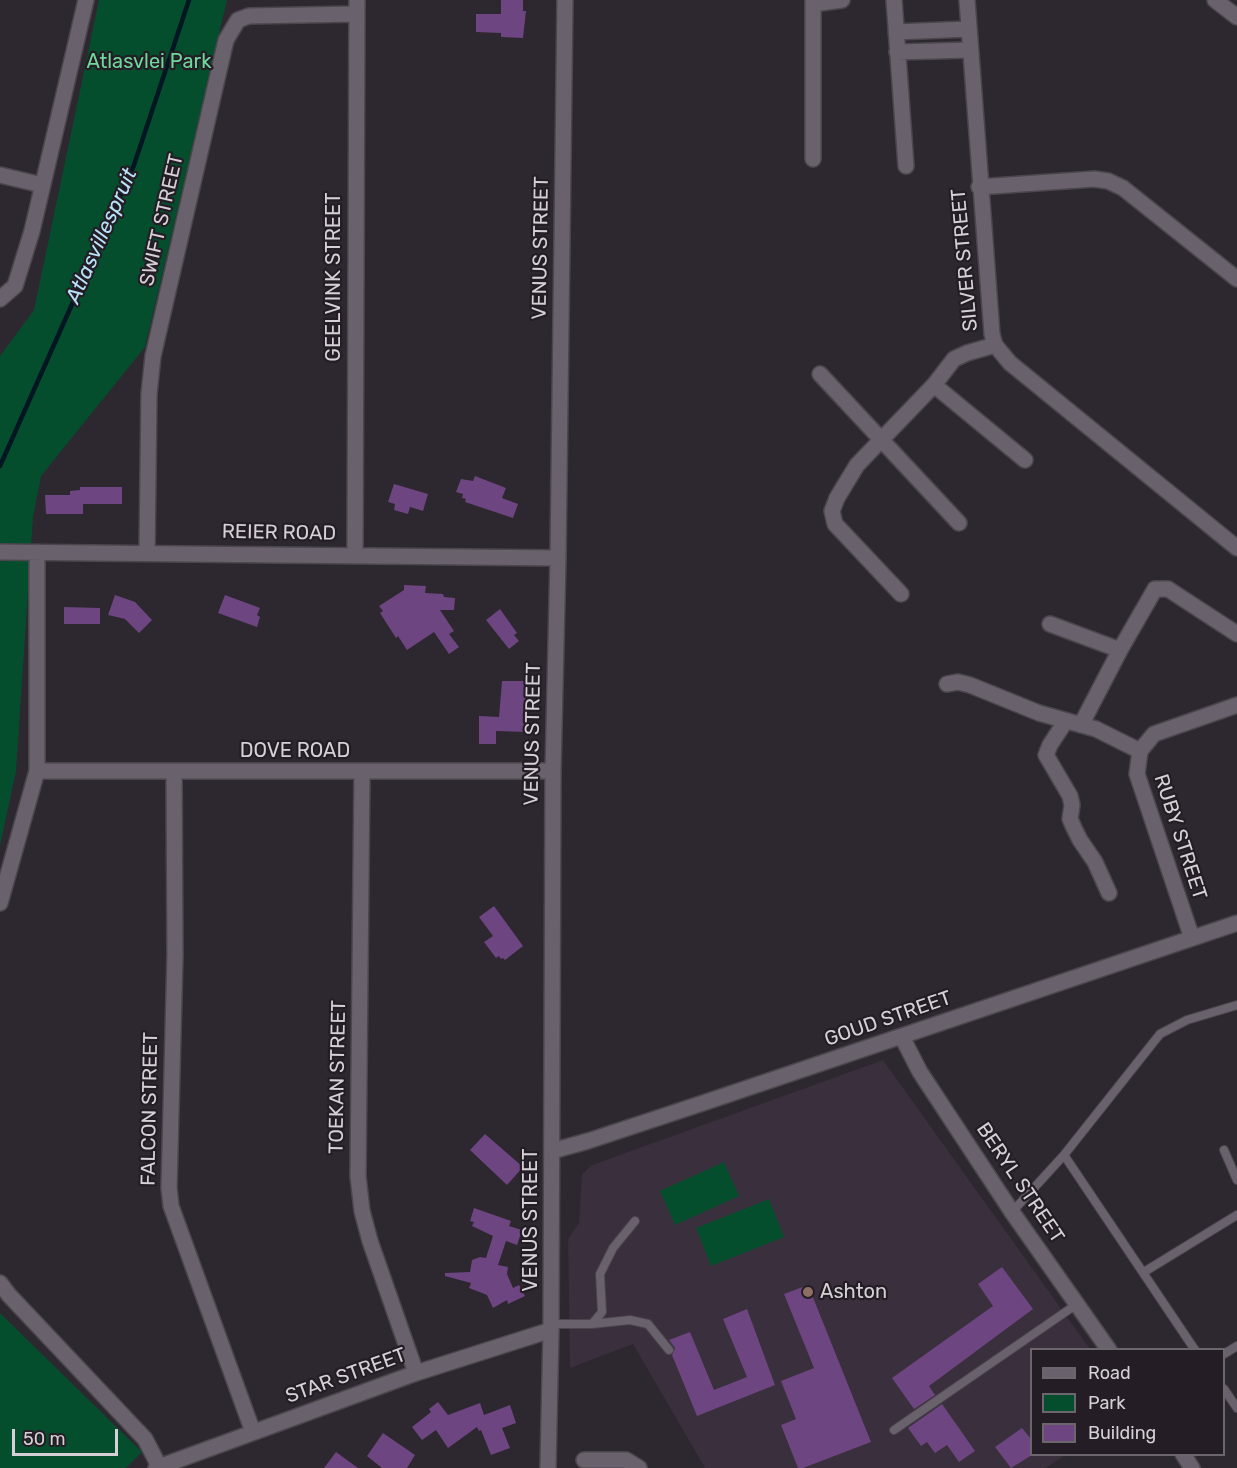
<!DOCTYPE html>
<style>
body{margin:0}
#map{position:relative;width:1237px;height:1468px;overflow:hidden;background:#2d272f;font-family:Rubik,sans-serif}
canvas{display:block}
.legend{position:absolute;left:1030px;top:1348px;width:195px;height:108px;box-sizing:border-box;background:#241d25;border:2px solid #6b656c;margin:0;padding:8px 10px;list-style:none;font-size:18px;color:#d5d0d6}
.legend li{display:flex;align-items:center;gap:12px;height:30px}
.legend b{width:30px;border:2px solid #6b656c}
.scale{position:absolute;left:12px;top:1429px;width:106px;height:27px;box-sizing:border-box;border:3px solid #d5d0d6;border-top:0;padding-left:8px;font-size:18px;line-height:21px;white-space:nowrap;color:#d5d0d6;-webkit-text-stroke:4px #241d25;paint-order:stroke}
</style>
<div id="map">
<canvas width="1237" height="1468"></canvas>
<ul class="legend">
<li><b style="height:8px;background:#69616b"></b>Road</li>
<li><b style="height:16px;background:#054e2d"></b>Park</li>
<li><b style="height:16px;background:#6d4580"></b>Building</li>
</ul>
<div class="scale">50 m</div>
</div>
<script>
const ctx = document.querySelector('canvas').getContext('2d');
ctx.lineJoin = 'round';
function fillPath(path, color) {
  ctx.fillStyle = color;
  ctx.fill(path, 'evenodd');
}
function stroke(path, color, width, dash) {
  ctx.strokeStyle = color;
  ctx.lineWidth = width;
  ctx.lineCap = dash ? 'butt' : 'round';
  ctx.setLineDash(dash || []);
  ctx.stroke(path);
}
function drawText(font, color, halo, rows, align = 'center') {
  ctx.font = font + ' Rubik,sans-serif';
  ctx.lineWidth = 4.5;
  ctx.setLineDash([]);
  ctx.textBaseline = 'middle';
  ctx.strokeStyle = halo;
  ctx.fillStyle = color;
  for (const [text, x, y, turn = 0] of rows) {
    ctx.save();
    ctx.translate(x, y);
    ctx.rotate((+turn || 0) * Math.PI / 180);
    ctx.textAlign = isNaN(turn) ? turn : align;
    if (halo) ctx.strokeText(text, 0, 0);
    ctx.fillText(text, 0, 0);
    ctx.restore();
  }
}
fillPath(new Path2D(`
 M883,1060L1090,1349L1032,1350V1454L1065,1455L1046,1468H705L633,1344L570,1368L568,1239L579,1223L582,1174L592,1165Z`), '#3a2f3c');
fillPath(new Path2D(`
 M99,0H227L145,347L41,476L33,517L16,771L0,846V356L34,310Z
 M724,1162L739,1196L675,1225L660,1191Z
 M769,1199L784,1237L711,1266L696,1228Z
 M0,1313L142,1452L126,1468H0Z`), '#054e2d');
stroke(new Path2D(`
 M0,466L134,165L189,0`), '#001622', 4.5);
fillPath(new Path2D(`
 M501,0H523V11H526L523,38L501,37V33L476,32V14H501Z
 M475,476L506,488L502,498L518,504L513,518L465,502L466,499L462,498L463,494L456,492L461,479L473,481Z
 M394,484L428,494L423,511L410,507L408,514L394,510L395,504L388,502Z
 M80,487H122V504H83V514H46L45,495H70V491L80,490Z
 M404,585L426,586L425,593L443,594L444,597L455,598L454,610H440L454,631L449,634L459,647L449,654L434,632L407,650L398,636L396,638L380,613L383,611L379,606L404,590Z
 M115,595L135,602L152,620L139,633L125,619L108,615Z
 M225,595L260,608L257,615L260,617L257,627L218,613Z
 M64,607L100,608V624H64Z
 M500,609L517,633L514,635L519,641L509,649L486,620Z
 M502,681H527L526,732L496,731V744H479V716L499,717Z
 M494,906L523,946L505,960L503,958L501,959L499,956L496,958L484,942L493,936L479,917Z
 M485,1134L523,1167L507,1185L470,1150Z
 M474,1208L511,1221L509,1226L522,1230L517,1245L506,1241L498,1265L508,1267L507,1274L513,1288L519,1285L525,1296L508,1304L507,1300L493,1308L487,1295L469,1288L471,1283L445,1276V1273L470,1272L472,1260L480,1257L486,1258L493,1236L472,1226L474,1222L470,1221Z
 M1002,1267L1033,1309L929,1386L935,1395L914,1409L892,1378L993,1306L978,1284Z
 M808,1285L871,1442L803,1468H798L781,1425L796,1419L781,1381L814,1368L784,1294Z
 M747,1309L775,1385L697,1416L672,1355L675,1348L669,1340L690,1332L714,1390L747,1377L723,1319Z
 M438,1402L448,1415L480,1403L484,1415L510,1405L516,1423L502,1428L510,1448L491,1455L481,1430L479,1431L477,1427L448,1448L436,1430L422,1440L412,1427L431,1412L429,1409Z
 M942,1404L975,1451L959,1462L947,1445L935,1453L927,1442L921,1446L908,1428Z
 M1022,1428L1032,1440V1455L1011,1468L995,1447Z
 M383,1433L415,1455L407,1468H382L367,1456Z
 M336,1452L358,1468H324Z`), '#6d4580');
const service = new Path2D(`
 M1224,1150L1237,1180
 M1064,1155L1195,1350
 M1012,1212L1064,1155L1160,1034L1187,1020L1237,1005
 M1144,1272L1237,1215
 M551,1324H592L602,1312L600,1274L613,1248L635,1221
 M592,1324L630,1320L648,1324L669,1350
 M1224,1354L1237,1346
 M1224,1389L1237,1408
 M894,1430L1077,1304`);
const minor = new Path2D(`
 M894,0L906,166
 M967,0L992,334L995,345L1010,363L1237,548
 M1215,0L1237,17
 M813,4L842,0
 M896,32L969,29
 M897,52L970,50
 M813,159V0
 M0,175L42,185
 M979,187L1094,179L1108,181L1123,188L1237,279
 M0,299L15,286L32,231L86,0
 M820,374L959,523
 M934,385L1025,460
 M0,552L558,558
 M147,553L149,394L153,356L226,40L238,20L249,16L356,14
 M355,555L357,0
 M901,594L835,524L832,511L837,498L857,465L934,385L954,359L967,353L995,345
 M1050,624L1120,650
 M947,684L958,682L970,685L1039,713L1096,729L1140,751
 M1065,722L1050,745L1046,755L1070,796L1072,805L1070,819L1074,828L1080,840L1095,862L1109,893
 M1081,725L1120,650L1155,589H1168L1237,634
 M37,771H553
 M362,771L358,1176L362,1211L370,1241L416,1373
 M174,772L175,955L169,1188L171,1206L253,1432
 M0,903L37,771V554
 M1192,938L1137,774L1140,751L1154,734L1237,705
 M902,1037L920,1072L1012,1212L1109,1350
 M552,1151L588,1141L703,1103L1237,923
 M0,1283L9,1295L145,1439L159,1466
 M1183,1454L1192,1468
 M584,1460H626L639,1468
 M156,1468L416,1373L551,1330
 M548,1468L551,1330L553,771L558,558L565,0`);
stroke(service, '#4b454c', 10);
stroke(minor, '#4b454c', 18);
stroke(service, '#69616b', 8);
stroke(minor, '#69616b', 15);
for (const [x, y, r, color] of [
 [808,1292,6,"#8d6e63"]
]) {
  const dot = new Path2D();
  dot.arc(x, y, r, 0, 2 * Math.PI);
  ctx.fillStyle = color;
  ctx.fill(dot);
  stroke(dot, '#241d25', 2);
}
drawText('20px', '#6fd99c', '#241d25', [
 ["Atlasvlei Park",149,62]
]);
drawText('20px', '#d5d0d6', '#241d25', [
 ["SWIFT STREET",162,220,-77],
 ["VENUS STREET",541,248,-89],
 ["SILVER STREET",965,260,-95],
 ["GEELVINK STREET",334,277,-90],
 ["REIER ROAD",279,533,1],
 ["VENUS STREET",533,734,-89],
 ["DOVE ROAD",295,751],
 ["RUBY STREET",1180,837,72],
 ["GOUD STREET",888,1019,-19],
 ["TOEKAN STREET",338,1077,-89],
 ["FALCON STREET",150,1109,-89],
 ["BERYL STREET",1020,1183,56],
 ["VENUS STREET",531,1220,-90],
 ["STAR STREET",346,1376,-20]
]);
drawText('20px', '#d5d0d6', '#241d25', [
 ["Ashton",820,1292]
], 'left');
drawText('italic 21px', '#b8e2f8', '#241d25', [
 ["Atlasvillespruit",102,236,-66]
]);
</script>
